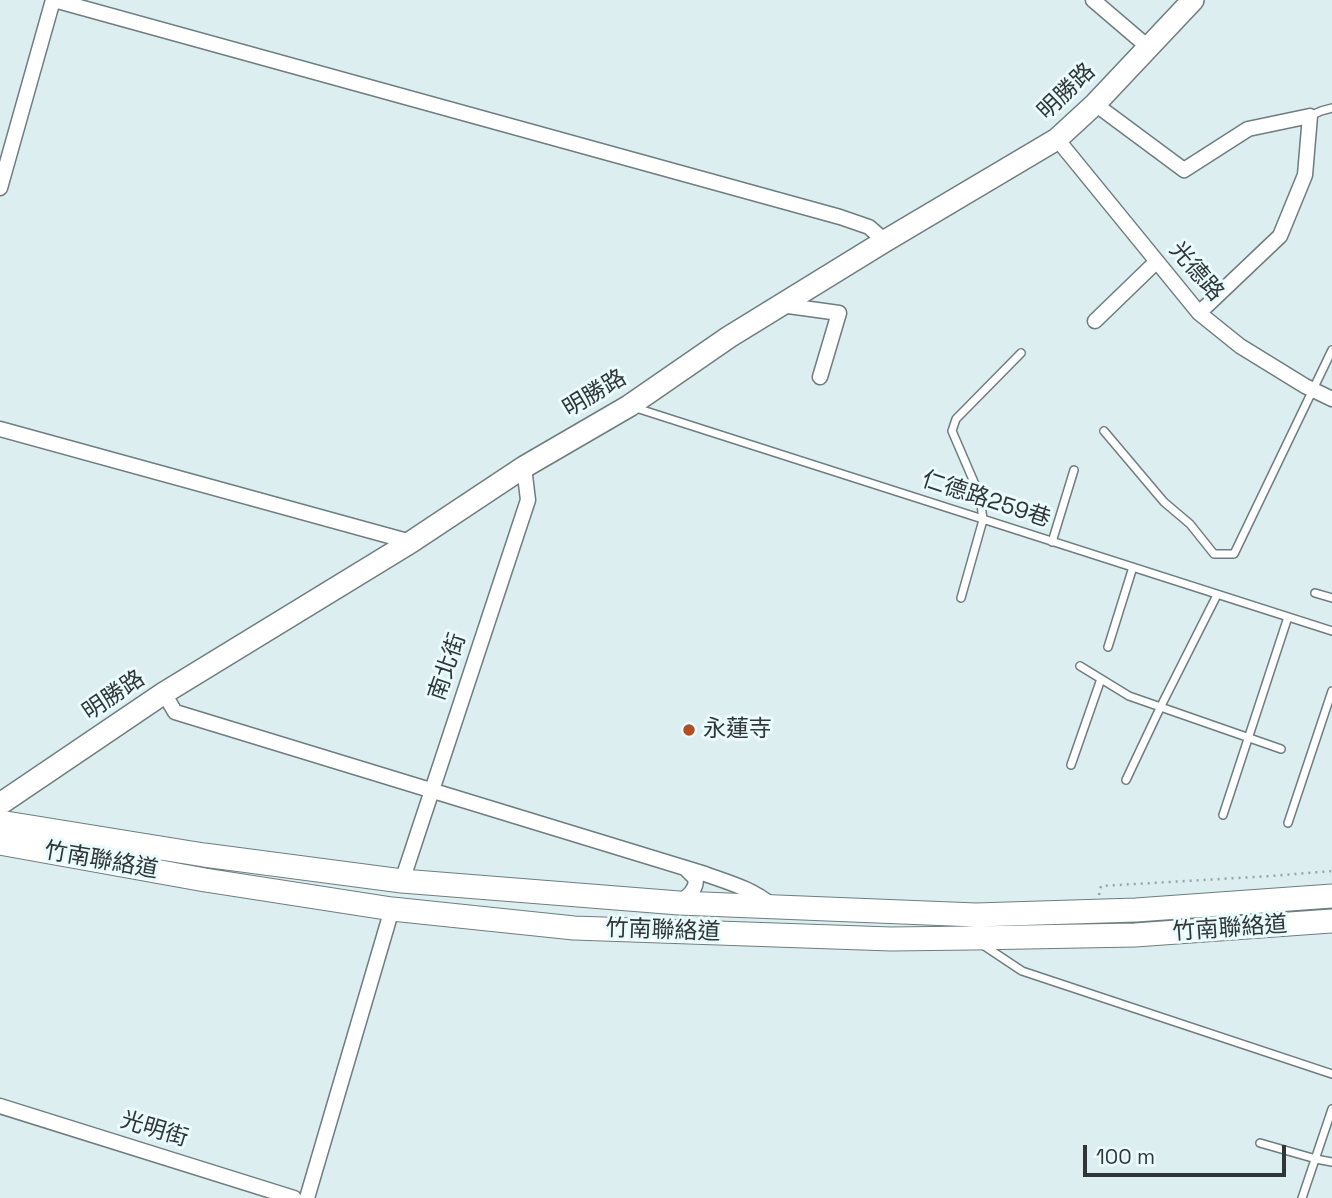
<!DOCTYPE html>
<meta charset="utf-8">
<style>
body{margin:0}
#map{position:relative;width:1332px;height:1198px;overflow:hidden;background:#ddeef0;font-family:"Space Grotesk",sans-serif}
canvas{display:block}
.scale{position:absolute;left:1083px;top:1145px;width:203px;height:32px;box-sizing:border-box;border:4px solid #303637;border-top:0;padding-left:9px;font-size:21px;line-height:24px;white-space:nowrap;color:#303637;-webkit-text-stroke:5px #eafbfd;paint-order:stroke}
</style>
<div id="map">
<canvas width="1332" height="1198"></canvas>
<div class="scale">100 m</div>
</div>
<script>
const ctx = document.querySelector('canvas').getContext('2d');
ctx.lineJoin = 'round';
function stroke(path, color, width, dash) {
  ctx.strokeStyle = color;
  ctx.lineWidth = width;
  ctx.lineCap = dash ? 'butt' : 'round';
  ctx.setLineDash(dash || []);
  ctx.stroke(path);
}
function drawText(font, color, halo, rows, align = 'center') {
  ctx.font = font + ' "Space Grotesk","Noto Sans TC",sans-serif';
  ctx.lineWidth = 6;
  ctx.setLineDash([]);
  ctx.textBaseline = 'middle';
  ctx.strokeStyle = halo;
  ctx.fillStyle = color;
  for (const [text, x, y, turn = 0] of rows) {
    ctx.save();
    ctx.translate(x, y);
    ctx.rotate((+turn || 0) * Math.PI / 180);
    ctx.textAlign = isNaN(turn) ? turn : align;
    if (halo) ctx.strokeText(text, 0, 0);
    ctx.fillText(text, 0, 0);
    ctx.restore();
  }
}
const lane = new Path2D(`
 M1310,116L1321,111L1332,108
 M633,407L1332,631
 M1104,431L1164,502L1190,524L1214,554H1234L1332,350
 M1052,542L1074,470
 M1315,593L1332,598
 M961,598L983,520L980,496L952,431L956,419L1021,353
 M1108,647L1133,567
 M1080,666L1129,696L1281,749
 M1071,765L1101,679
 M1126,780L1161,706L1217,595
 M1223,815L1288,617
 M1288,823L1332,691
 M983,945L1022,971L1332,1074
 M1260,1143L1316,1159L1332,1162
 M1302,1198L1332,1109`);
const street = new Path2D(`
 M54,0L840,217L869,227L885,241
 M1093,0L1148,47
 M1095,104L1184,170L1248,129L1310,116L1305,175L1280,236L1199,313
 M1057,139L1199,313L1240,346L1305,386L1332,399
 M0,188L53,0
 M781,305L839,313L820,377
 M1095,321L1156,262
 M0,429L411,542
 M164,693L175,712L705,874C727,882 753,889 771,905
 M402,881L528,500L524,467
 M679,903C688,896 696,891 696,879L686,869
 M0,1106L294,1198
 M307,1198L392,909`);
const secondary = new Path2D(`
 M0,804L164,693L411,542L524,467L629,406L729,337L885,241L1057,139L1095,104L1193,0`);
const primary = new Path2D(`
 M0,822L204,855L402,881L679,903L976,915L1136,910L1332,896
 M0,843L205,880L392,909L574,928L891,939L973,938L1135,935L1332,921`);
stroke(lane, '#6e7d7f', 10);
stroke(street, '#6e7d7f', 17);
stroke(secondary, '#6e7d7f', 24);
stroke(primary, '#6e7d7f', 25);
stroke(new Path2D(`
 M1099,895L1101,886L1271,876L1332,871`), '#97a4a6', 2.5, [2, 5]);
stroke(lane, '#fff', 7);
stroke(street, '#fff', 14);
stroke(secondary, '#fff', 21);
stroke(primary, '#fff', 23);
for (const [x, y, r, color] of [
 [689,730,7,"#b34d23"]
]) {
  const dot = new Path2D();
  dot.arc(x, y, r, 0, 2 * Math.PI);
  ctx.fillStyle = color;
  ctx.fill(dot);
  stroke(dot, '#eafbfd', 2.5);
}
drawText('23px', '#303637', '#eafbfd', [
 ["明勝路",1067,92,-44],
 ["光德路",1196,272,49],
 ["明勝路",595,394,-31],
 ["仁德路259巷",986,500,18],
 ["南北街",448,667,-71],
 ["明勝路",114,696,-34],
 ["竹南聯絡道",101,861,10],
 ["竹南聯絡道",1230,929,-4],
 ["竹南聯絡道",663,931,2],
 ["光明街",154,1130,17]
]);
drawText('23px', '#303637', '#eafbfd', [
 ["永蓮寺",703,730]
], 'left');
</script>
